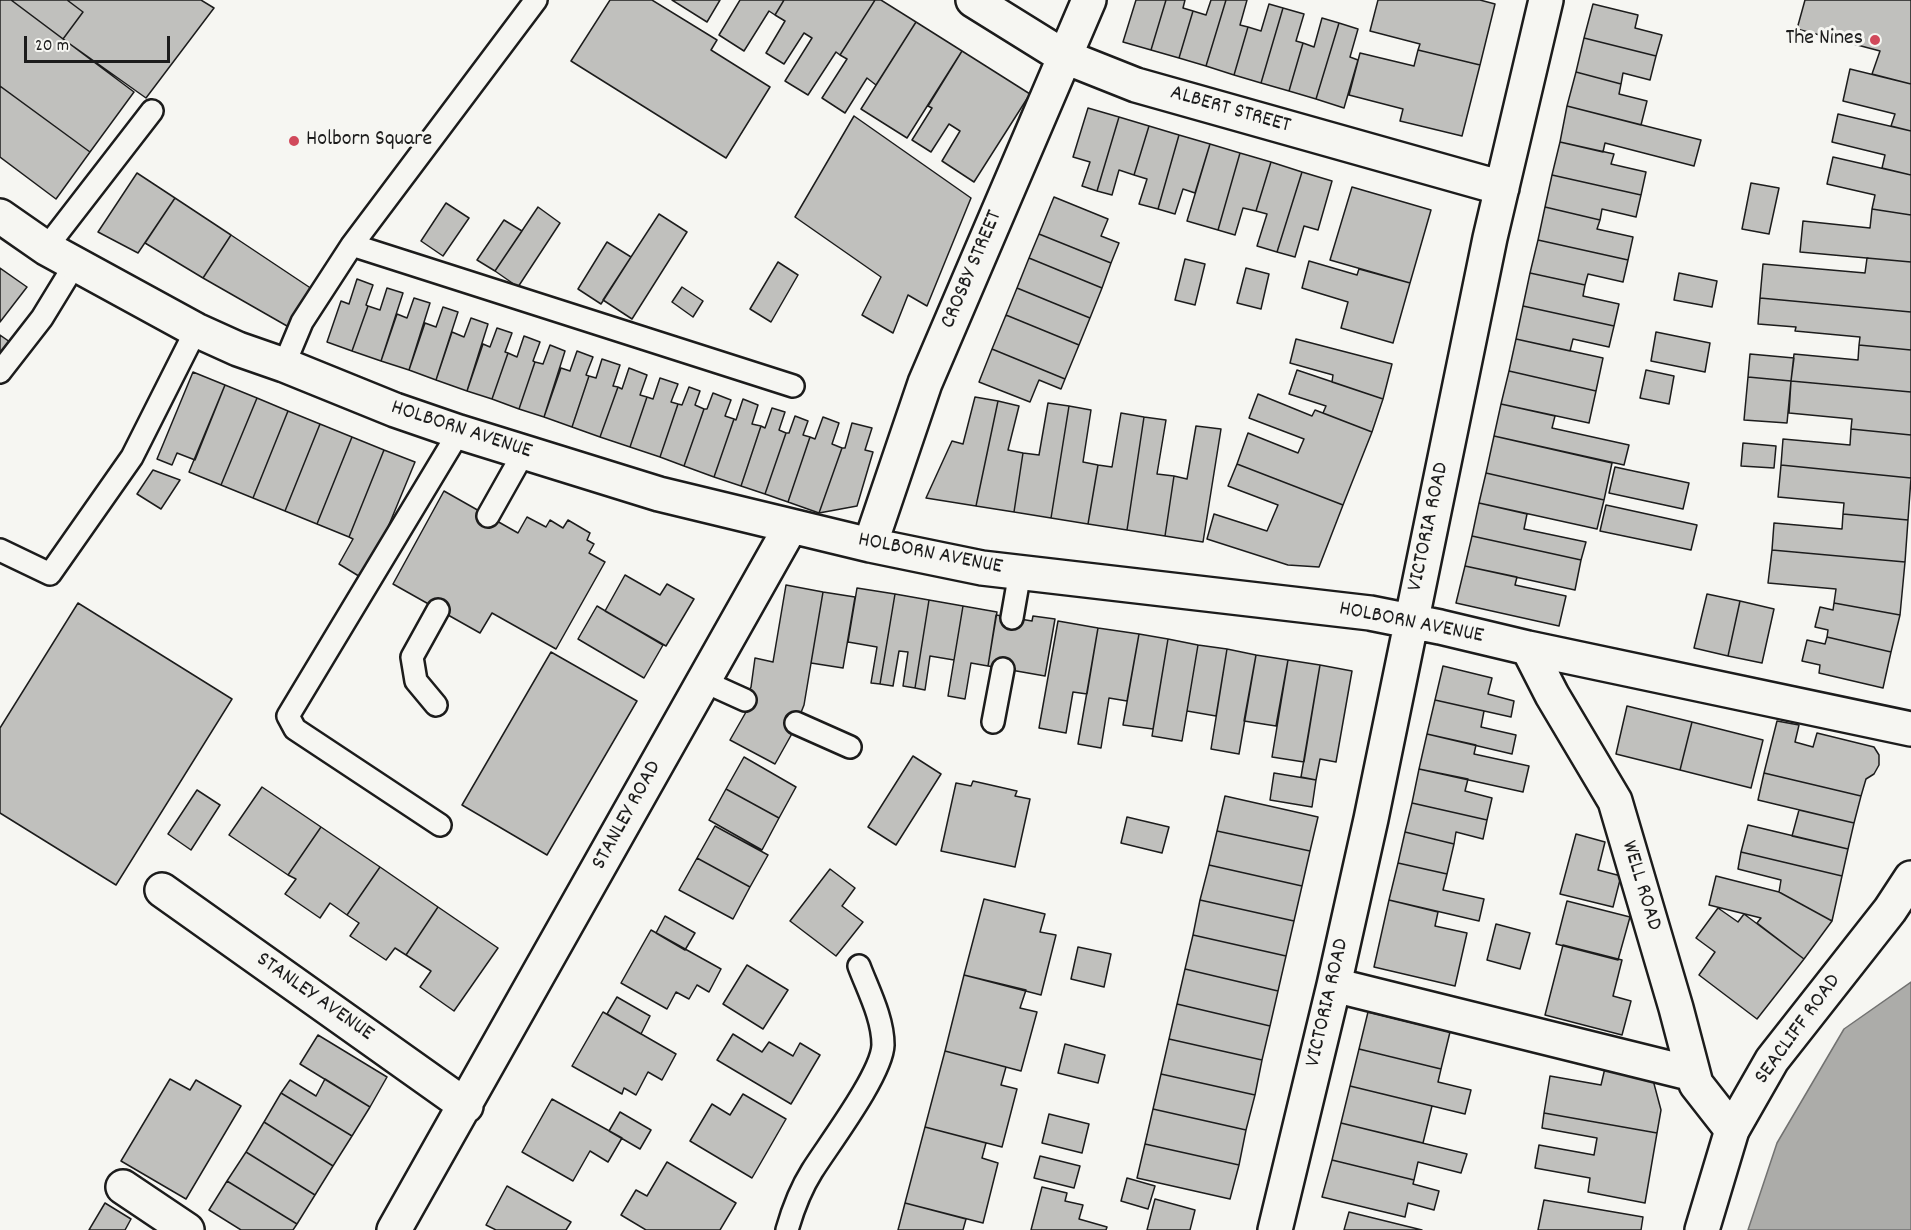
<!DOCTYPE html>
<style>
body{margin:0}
#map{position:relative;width:1911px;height:1230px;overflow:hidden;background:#f6f6f2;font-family:Dekko,sans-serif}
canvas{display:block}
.scale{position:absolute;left:24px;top:36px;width:146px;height:27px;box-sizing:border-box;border:3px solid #1c1c1c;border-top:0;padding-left:8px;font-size:18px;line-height:21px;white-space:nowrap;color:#1c1c1c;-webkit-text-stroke:4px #f6f6f2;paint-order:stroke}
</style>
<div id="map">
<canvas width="1911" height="1230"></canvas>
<div class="scale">20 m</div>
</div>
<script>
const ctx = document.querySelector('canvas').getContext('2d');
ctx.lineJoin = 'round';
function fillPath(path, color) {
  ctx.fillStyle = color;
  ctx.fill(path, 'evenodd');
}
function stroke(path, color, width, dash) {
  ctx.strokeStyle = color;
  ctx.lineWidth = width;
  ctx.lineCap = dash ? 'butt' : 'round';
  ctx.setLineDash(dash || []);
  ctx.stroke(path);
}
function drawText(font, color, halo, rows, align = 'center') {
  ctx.font = font + ' Dekko,sans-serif';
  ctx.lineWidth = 6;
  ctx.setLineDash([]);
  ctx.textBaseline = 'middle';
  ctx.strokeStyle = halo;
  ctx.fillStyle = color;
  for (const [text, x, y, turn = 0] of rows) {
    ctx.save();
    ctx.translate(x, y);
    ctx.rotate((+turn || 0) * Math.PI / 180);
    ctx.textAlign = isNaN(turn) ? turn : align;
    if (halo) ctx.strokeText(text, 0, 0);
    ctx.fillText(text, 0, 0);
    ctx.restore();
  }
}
const water = new Path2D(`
 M1911,982V1230H1748L1777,1143L1844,1029Z`);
fillPath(water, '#acaca9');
stroke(water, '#727271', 1.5);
const building = new Path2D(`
 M0,0H11L134,92L90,152L0,86Z
 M11,0H67L83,12L63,39Z
 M67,0H201L214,8L146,98L63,39L83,12Z
 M610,0H652L717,40L711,50L770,87L726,158L571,61Z
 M672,0H720L707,22Z
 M740,0H784L775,15L769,11L744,51L719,35Z
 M784,0H875L840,55L836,52L808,95L785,81L812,38L804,33L784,64L766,53L785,21L775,15Z
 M875,0H881L916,22L876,85L867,78L845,113L822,98L847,59L840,55Z
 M1136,0H1166L1151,50L1123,42Z
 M1166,0H1185L1183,8L1193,11L1179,58L1151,50Z
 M1211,0H1226L1206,66L1179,58L1193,11L1206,15Z
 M1226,0H1247L1240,25L1248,27L1234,75L1206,66Z
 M1378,0H1480L1495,4L1480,65L1418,50L1420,44L1370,31Z
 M1805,0H1911V84L1872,74L1880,51L1797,29Z
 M1269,4L1283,8L1261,83L1234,75L1248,27L1261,31Z
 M1593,4L1638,15L1635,28L1662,35L1656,56L1584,38Z
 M1283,8L1304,14L1296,41L1303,43L1289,91L1261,83Z
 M1322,18L1339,23L1316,99L1289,91L1303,43L1314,47Z
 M916,22L962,51L907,138L861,109Z
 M1339,23L1358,29L1350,57L1358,60L1344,108L1316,99Z
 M1584,38L1656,56L1650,80L1623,73L1621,84L1576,72Z
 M1418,50L1480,65L1462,136L1400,121L1403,109L1349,95L1360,53L1414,66Z
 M962,51L1030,94L974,182L942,161L960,131L949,124L931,152L912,140L932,108L928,106Z
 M1850,69L1911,84V131L1891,126L1895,114L1843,101Z
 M1576,72L1621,84L1619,94L1647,101L1641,125L1567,106Z
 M0,86L90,152L56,199L0,157Z
 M1567,106L1701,140L1694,166L1605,143L1603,152L1560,142Z
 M1088,108L1119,117L1097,191L1082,186L1090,162L1073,157Z
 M1838,114L1911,131V175L1882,168L1885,155L1832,142Z
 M854,116L971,198L927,306L908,295L893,333L862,315L881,277L795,217Z
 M1119,117L1149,126L1134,175L1119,170L1112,195L1097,191Z
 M1149,126L1179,135L1158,209L1139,204L1147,179L1134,175Z
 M1179,135L1210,144L1195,193L1183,189L1175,214L1158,209Z
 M1560,142L1614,154L1611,164L1646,172L1641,195L1552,175Z
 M1210,144L1240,153L1218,230L1187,221Z
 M1240,153L1271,162L1256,211L1243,208L1235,235L1218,230Z
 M1833,157L1911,175V215L1872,209L1875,195L1827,184Z
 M1271,162L1302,172L1277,252L1257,246L1267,214L1256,211Z
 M1302,172L1332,181L1318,230L1304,226L1295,257L1277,252Z
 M137,173L175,198L138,253L98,232Z
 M1552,175L1641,195L1636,217L1602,209L1600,220L1545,207Z
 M1751,183L1779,188L1769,234L1742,229Z
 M1352,187L1431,210L1410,283L1330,260Z
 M1054,197L1108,219L1101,236L1119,243L1111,263L1039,234Z
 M175,198L231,235L203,278L145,243Z
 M446,203L469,218L443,256L421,241Z
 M538,207L560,223L518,287L495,271Z
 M1545,207L1600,220L1597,229L1633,237L1628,260L1538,240Z
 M1872,209L1911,215V262L1800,252L1803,221L1870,228Z
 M659,214L687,232L632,319L603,300Z
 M504,220L522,231L495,271L477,260Z
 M1039,234L1111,263L1102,288L1029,258Z
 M231,235L318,293L294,330L203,278Z
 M1538,240L1628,260L1623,282L1588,274L1585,285L1530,273Z
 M607,242L631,257L601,304L578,289Z
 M1029,258L1102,288L1090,318L1017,288Z
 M1867,258L1911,262V312L1760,298L1763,264L1865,273Z
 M1185,259L1205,264L1195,305L1175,300Z
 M1309,261L1357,275L1359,269L1410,283L1393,343L1341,328L1348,302L1302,288Z
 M778,262L798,275L771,322L750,309Z
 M0,268L27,287L0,322Z
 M1246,268L1269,274L1261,309L1237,303Z
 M1530,273L1585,285L1583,296L1619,304L1614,326L1523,306Z
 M1679,273L1717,281L1712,307L1674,300Z
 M357,279L373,285L366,305L368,306L352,351L327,342L341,301L349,304Z
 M682,287L703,301L693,317L672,302Z
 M387,288L403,293L381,361L352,351L368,306L380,310Z
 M1017,288L1090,318L1079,345L1006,315Z
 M414,298L430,303L409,370L381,361L397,314L407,318Z
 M1760,298L1911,312V350L1859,345L1860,337L1795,331L1796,327L1758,324Z
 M1523,306L1614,326L1609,347L1573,339L1570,351L1516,339Z
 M443,307L458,312L436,380L409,370L425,323L436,327Z
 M1006,315L1079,345L1065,379L992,349Z
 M471,318L488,324L467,391L436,380L452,332L464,337Z
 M497,328L512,333L505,352L508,353L492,399L467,391L483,344L490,347Z
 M1656,332L1710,343L1705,372L1651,361Z
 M0,335L10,342L0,355Z
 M524,336L540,342L533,361L535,362L519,409L492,399L508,353L517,357Z
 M1296,339L1392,364L1383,399L1332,382L1333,375L1290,363Z
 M1516,339L1603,358L1596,391L1509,371Z
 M550,345L565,351L544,417L519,409L535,362L543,364Z
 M1859,345L1911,350V392L1791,381L1794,354L1858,360Z
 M992,349L1065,379L1061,389L1039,380L1030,402L979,382Z
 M577,351L593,357L586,375L589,376L572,427L544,417L561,368L570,371Z
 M1750,354L1794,358L1791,381L1748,377Z
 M602,359L620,365L613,386L618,387L600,437L572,427L589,376L596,378Z
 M629,368L647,375L640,395L647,397L630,447L600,437L618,387L622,389Z
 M1297,370L1383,399L1372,432L1323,413L1326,406L1289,394Z
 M1646,370L1674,376L1669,404L1640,398Z
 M1509,371L1596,391L1589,423L1501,404Z
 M193,372L225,385L195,460L177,453L172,465L157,459Z
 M1748,377L1791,381L1787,423L1744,420Z
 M660,378L678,384L671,402L678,404L660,457L630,447L647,397L653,399Z
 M1791,381L1911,392V435L1851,429L1852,419L1789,413Z
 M225,385L257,398L221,485L189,472Z
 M689,387L700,391L695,405L704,409L684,466L660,457L678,404L682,405Z
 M713,393L731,400L725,416L734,419L714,477L684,466L704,409H707Z
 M1258,394L1312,416L1315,410L1372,432L1343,505L1237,464L1248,433L1298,453L1304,439L1249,418Z
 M975,397L998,401L976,506L926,498L952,441L963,444Z
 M257,398L288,411L253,498L221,485Z
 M743,399L758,405L752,424L761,426L741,486L714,477L734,419L736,420Z
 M998,401L1019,406L1008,450L1023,453L1014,512L976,506Z
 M1048,403L1069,406L1051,518L1014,512L1023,453L1039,455Z
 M1501,404L1555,416L1552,428L1629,445L1624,465L1494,436Z
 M1069,406L1091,410L1083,462L1098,465L1088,524L1051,518Z
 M772,408L785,412L779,430L786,433L765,494L741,486L761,426L765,428Z
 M288,411L320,424L285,511L253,498Z
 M1121,413L1144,417L1127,530L1088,524L1098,465L1112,467Z
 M795,416L808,421L803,435L810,437L788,502L765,494L786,433H789Z
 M823,417L839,423L832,444L842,448L819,513L788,502L810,437L815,439Z
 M1144,417L1166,420L1157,474L1174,476L1165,536L1127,530Z
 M852,423L872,428L865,450L873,452L857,506L819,513L842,448H845Z
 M320,424L352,437L317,524L285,511Z
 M1196,426L1221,429L1203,542L1165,536L1174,476L1187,479Z
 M1851,429L1911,435V478L1781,465L1783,439L1850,445Z
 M1494,436L1612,463L1604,500L1486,473Z
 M352,437L384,450L349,537L317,524Z
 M1743,443L1776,446L1774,468L1741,466Z
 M384,450L415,462L379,549L362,578L339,564L353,539L349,537Z
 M1237,464L1343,505L1319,567L1288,565L1207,539L1214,514L1267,531L1278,505L1228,486Z
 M1781,465L1911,478L1908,520L1843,514L1844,503L1778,497Z
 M1615,467L1689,483L1683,509L1609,493Z
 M153,470L180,480L161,509L137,494Z
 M1486,473L1604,500L1597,529L1479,503Z
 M444,491L518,533L527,517L546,527L550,520L563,528L568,520L590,533L587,540L594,544L589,553L605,562L556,649L492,613L480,633L393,584Z
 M1479,503L1527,514L1524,529L1586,542L1581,560L1472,536Z
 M1606,505L1697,525L1691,550L1600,531Z
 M1843,514L1908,520L1905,562L1772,550L1774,523L1842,529Z
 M1472,536L1581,560L1575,590L1465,566Z
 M1772,550L1905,562L1900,615L1834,603L1836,589L1768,583Z
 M1465,566L1517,577L1515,585L1566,596L1559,626L1456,603Z
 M625,575L660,595L667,584L694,599L666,646L605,611Z
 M786,585L823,592L804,705L794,730L775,764L730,740L746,712L741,709L751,687L755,658L773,662Z
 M857,588L895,594L880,684L871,683L877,647L848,642Z
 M823,592L855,597L843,668L811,663Z
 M895,594L929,600L915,688L903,686L908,652L899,651L893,686L880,684Z
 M1707,594L1740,601L1728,656L1694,648Z
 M929,600L963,606L954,660L930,656L925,690L915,688Z
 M1740,601L1774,609L1762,663L1728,656Z
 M78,603L232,699L116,885L0,813V728Z
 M1834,603L1900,615L1891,652L1827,637L1828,630L1815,627L1820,607L1833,610Z
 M597,606L663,645L644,678L578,639Z
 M963,606L997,612L988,666L971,663L965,699L948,696Z
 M996,615L1032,621L1033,616L1055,619L1045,676L988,666Z
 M1058,621L1098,628L1087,694L1073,692L1066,733L1039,728Z
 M1098,628L1139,634L1127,701L1109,698L1101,748L1078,744Z
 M1139,634L1168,639L1153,729L1123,725Z
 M1827,637L1891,652L1883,688L1819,673L1820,665L1802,661L1807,640L1825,644Z
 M1168,639L1198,645L1182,741L1152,736Z
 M1198,645L1227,649L1216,716L1187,711Z
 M1227,649L1256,655L1239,754L1211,749Z
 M551,652L637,701L547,855L462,805Z
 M1256,655L1288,660L1276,726L1244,721Z
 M1288,660L1320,665L1304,762L1272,757Z
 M1320,665L1352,671L1336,762L1320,759L1316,780L1301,777Z
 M1443,666L1492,678L1488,694L1514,701L1511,717L1435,700Z
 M1435,700L1484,711L1481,727L1516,735L1512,754L1427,734Z
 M1627,706L1692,722L1680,770L1616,754Z
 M1777,721L1799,725L1795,742L1813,747L1817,733L1874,747L1879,755V765L1874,774L1866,779L1861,796L1764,773Z
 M1692,722L1763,740L1751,788L1680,770Z
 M1427,734L1476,745L1474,754L1529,766L1523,792L1419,769Z
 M913,756L941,774L896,845L868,827Z
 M744,757L796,787L779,818L726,789Z
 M1419,769L1468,779L1465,791L1492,798L1487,820L1412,803Z
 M1274,773L1316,780L1312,807L1270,800Z
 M1764,773L1861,796L1854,823L1758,800Z
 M973,781L1017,791L1015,796L1030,799L1015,867L941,851L956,783L971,786Z
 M262,787L321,827L288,875L229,835Z
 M726,789L779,818L762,850L709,820Z
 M197,790L220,805L191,850L168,834Z
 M1225,796L1318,817L1310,851L1217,831Z
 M1412,803L1487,820L1483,839L1456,832L1454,844L1405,832Z
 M1799,810L1854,823L1848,849L1792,836Z
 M1127,817L1169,827L1162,853L1121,843Z
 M1748,825L1848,849L1842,876L1741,852Z
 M715,826L768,855L750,887L697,858Z
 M321,827L380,867L347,915L330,903L320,918L285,894L296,879L288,875Z
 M1217,831L1310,851L1302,886L1209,865Z
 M1405,832L1454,844L1447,874L1398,863Z
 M1576,834L1605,842L1598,870L1621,876L1613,907L1560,894Z
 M1741,852L1842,876L1832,921L1779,892L1781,880L1738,869Z
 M697,858L750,887L733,919L679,890Z
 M1398,863L1447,874L1443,890L1484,899L1479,921L1389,900Z
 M1209,865L1302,886L1294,921L1200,900Z
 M380,867L438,907L406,955L395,948L386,960L350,936L359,923L347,915Z
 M830,869L855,888L842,906L863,922L836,956L790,921Z
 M1716,876L1779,892L1832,921L1804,959L1757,923L1761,918L1709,905Z
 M984,899L1045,914L1040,932L1056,935L1041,995L964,975Z
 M1200,900L1294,921L1286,956L1193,935Z
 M1389,900L1438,912L1435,926L1467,933L1455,986L1374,967Z
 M1567,901L1630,917L1618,960L1556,944Z
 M438,907L498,948L454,1011L420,987L431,971L406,955Z
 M1718,908L1738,922L1744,914L1804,959L1757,1019L1699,975L1715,952L1696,938Z
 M665,916L695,933L685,950L656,933Z
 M1496,924L1530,933L1520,969L1487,960Z
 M651,930L721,969L709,992L697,985L689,999L676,992L667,1009L621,983Z
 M1193,935L1286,956L1278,991L1185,969Z
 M1563,945L1622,960L1613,996L1631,1001L1622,1035L1545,1015Z
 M1078,947L1111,954L1104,987L1071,979Z
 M747,965L788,990L763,1029L723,1004Z
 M1185,969L1278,991L1270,1026L1177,1004Z
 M964,975L1026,990L1020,1008L1037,1012L1021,1071L945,1051Z
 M617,997L650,1016L641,1034L607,1014Z
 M1177,1004L1270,1026L1262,1060L1169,1039Z
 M603,1012L676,1054L662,1080L648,1072L636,1095L624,1088L622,1094L572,1066Z
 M1368,1012L1450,1032L1441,1069L1359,1049Z
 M733,1034L762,1052L769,1042L793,1056L800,1043L820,1055L791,1104L717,1060Z
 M318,1035L387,1077L370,1107L300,1064Z
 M1169,1039L1262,1060L1255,1095L1161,1074Z
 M1065,1044L1105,1055L1098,1083L1058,1073Z
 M1359,1049L1441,1069L1438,1082L1471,1090L1465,1114L1350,1086Z
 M945,1051L1006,1067L1001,1085L1017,1089L1002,1147L925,1127Z
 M1605,1068L1653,1080L1661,1110L1657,1133L1544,1113L1550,1076L1601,1085Z
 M1161,1074L1255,1095L1246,1130L1153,1109Z
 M170,1079L190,1090L196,1080L241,1106L186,1199L121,1161Z
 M325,1079L370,1107L352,1136L281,1093L290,1080L316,1096Z
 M1350,1086L1432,1106L1423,1143L1341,1123Z
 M281,1093L352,1136L333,1166L264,1122Z
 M743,1094L786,1119L752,1178L690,1141L712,1104L730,1115Z
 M552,1099L622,1138L608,1162L590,1151L573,1181L522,1152Z
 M1153,1109L1246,1130L1239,1165L1145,1144Z
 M620,1112L651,1130L640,1149L609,1131Z
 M1544,1113L1657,1133L1645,1203L1588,1192L1590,1178L1535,1168L1539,1145L1594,1155L1597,1138L1542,1128Z
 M1049,1114L1089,1124L1082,1153L1042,1143Z
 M264,1122L333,1166L315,1195L246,1152Z
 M1341,1123L1467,1154L1461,1173L1418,1162L1414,1180L1332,1160Z
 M925,1127L986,1143L982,1158L998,1163L983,1223L905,1203Z
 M1145,1144L1239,1165L1230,1199L1137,1178Z
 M246,1152L315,1195L297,1224L227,1181Z
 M1040,1156L1080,1166L1074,1188L1034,1178Z
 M1332,1160L1414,1180L1413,1184L1439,1191L1434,1210L1408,1203L1405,1217L1322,1197Z
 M667,1162L736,1203L720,1230H646L621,1215L636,1190L647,1196Z
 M1127,1178L1155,1186L1148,1209L1121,1201Z
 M227,1181L297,1224L293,1230H241L209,1210Z
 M507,1186L571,1222L566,1230H496L486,1225Z
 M1042,1187L1067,1193L1065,1201L1083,1205L1079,1219L1107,1227L1106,1230H1031Z
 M1155,1199L1195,1210L1190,1230H1147Z
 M1544,1200L1643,1217L1641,1230H1538Z
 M105,1203L131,1219L125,1230H89Z
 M905,1203L966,1219L963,1230H898Z
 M1349,1212L1422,1230H1344Z`);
fillPath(building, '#c0c0bd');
stroke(building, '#1c1c1c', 1.5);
const lane = new Path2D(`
 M352,245L793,386
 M46,248L152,111
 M284,365L302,322L352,245L536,0
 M0,372L42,318L75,264
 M488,516L524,452
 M0,550L50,574L132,457L196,330
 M1012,618L1020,572
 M703,681L745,700
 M436,705L416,681L412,657L438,610
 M993,722L1003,669
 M796,723L850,747
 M440,825L295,729L288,716L459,432
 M787,1230C793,1209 800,1190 812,1171C829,1144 882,1074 883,1045C883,1018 868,990 859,966`);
const street = new Path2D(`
 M973,0L1063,56L1136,85L1502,188
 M0,216L46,248L196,330L238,349L284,365L395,410L459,432L659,494L870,545L982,568L1370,613L1440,627L1528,648L1911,729
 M870,545L925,383L1089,0
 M1528,648L1552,695L1615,801L1676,1008L1696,1084L1732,1130
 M162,890L466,1106
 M1334,985L1693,1074
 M123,1187L187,1230
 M394,1230L791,526
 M1275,1230L1334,985L1371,819L1490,238L1546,0`);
const secondary = new Path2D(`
 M1702,1230L1732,1130L1772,1060L1890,910L1911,878`);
stroke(lane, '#1c1c1c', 26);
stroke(street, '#1c1c1c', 38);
stroke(secondary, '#1c1c1c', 38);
stroke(lane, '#f6f6f2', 21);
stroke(street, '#f6f6f2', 33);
stroke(secondary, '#f6f6f2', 33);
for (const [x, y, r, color] of [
 [1875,40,6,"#d1495b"],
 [294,141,6,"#d1495b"]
]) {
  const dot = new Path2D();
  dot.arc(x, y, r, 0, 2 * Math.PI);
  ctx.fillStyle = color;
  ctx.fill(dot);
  stroke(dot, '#f6f6f2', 2);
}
drawText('22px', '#1c1c1c', '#f6f6f2', [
 ["The Nines",1863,40],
 ["Holborn Square",306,141,"left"]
], 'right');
drawText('22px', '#1c1c1c', '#f6f6f2', [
 ["ALBERT STREET",1230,111,16],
 ["CROSBY STREET",973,270,-67],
 ["HOLBORN AVENUE",461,431,18],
 ["VICTORIA ROAD",1430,527,-78],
 ["HOLBORN AVENUE",930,555,11],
 ["HOLBORN AVENUE",1411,624,11],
 ["STANLEY ROAD",628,816,-61],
 ["WELL ROAD",1640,886,73],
 ["STANLEY AVENUE",314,998,35],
 ["VICTORIA ROAD",1329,1003,-77],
 ["SEACLIFF ROAD",1799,1030,-54]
]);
</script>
